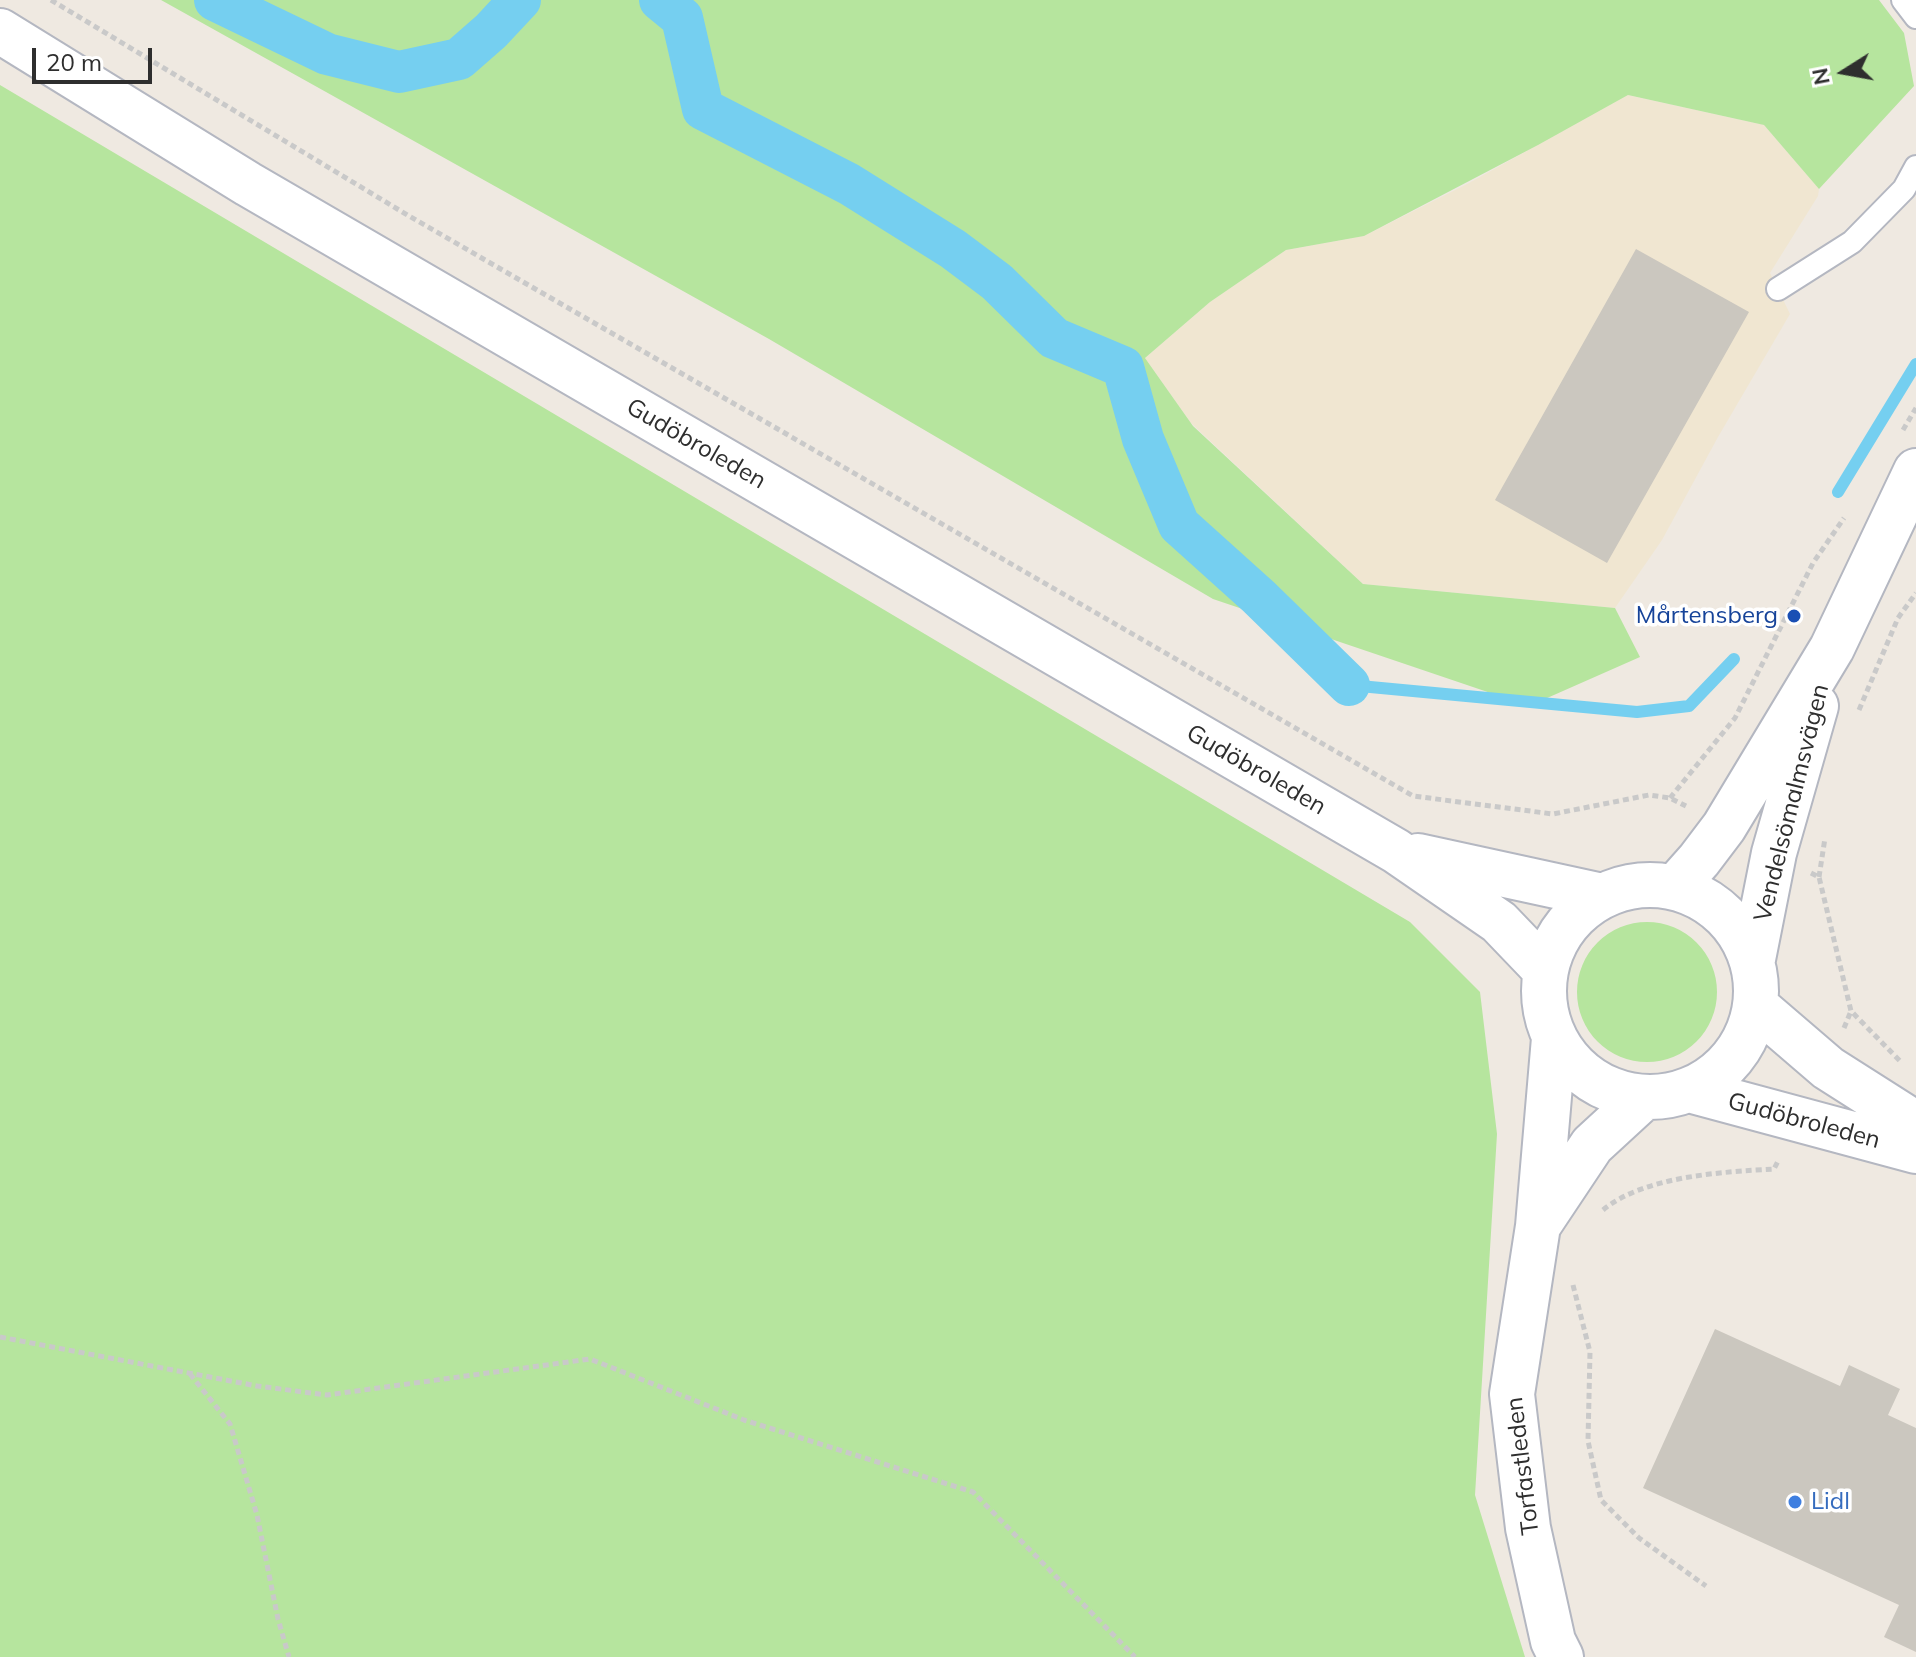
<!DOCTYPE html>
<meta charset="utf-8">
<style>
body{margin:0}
#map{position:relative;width:1916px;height:1657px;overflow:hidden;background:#efe9e1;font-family:Mulish,sans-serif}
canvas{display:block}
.north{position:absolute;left:1804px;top:32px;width:80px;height:80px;-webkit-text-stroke:6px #fff;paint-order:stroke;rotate:259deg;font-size:22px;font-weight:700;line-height:32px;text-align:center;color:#2e2e2e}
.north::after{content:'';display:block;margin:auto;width:28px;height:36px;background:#2e2e2e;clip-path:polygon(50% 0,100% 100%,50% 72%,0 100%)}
.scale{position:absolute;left:32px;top:48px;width:120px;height:36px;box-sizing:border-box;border:4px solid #2e2e2e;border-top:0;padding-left:10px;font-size:24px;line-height:28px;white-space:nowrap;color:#2e2e2e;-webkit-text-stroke:6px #fff;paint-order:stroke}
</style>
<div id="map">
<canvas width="1916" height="1657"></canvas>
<div class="north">N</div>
<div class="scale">20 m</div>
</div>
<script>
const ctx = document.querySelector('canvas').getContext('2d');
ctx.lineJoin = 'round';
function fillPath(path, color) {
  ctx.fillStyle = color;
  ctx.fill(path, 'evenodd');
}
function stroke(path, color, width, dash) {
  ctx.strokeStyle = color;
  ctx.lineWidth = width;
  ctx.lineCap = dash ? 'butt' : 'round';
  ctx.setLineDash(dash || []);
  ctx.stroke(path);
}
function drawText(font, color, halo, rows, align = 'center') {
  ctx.font = font + ' Mulish,sans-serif';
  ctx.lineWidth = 7;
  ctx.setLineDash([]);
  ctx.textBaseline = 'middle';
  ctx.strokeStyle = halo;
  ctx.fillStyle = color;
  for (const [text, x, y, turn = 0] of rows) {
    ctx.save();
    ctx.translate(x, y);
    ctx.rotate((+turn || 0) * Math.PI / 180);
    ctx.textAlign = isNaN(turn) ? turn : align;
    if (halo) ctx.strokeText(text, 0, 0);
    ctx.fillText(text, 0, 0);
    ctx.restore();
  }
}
fillPath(new Path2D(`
 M1628,95L1764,125L1819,189L1818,196L1770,273L1790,314L1718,437L1662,540L1615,608L1363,584L1191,423L1145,358L1210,302L1286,250L1364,236L1469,183Z`), '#f0e6d1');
fillPath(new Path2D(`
 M161,0H1879L1904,33L1914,86L1819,189L1764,125L1628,95L1538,145L1364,236L1286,250L1210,302L1145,358L1193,426L1363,584L1615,608L1640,657L1529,706L1213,599L769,339Z
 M0,85L1410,922L1480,992L1497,1134L1475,1495L1525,1657H0Z
 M1577 992a70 70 0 1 1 140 0a70 70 0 1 1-140 0Z`), '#b6e59e');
stroke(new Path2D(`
 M1838,492L1916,364
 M1349,685L1637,712L1689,706L1734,659`), '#75cff0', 12);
stroke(new Path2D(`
 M215,0L327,54L399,72L459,59L491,31L520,0
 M660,0L682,18L703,109L849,184L953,249L997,282L1054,338L1123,367L1143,439L1179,525L1259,597L1349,685`), '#75cff0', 42);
fillPath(new Path2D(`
 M1636,249L1749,312L1607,563L1495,500Z
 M1715,1329L1840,1386L1849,1365L1900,1389L1888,1415L1916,1428V1652L1884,1637L1899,1605L1643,1488Z`), '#cbc7bf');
const lane = new Path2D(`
 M1903,0L1916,17
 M1778,289L1852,242L1904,189L1916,167`);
const secondary = new Path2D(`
 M0,31L248,184L1396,851L1499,922L1545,970
 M1418,856L1602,896
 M1544 991a106 106 0 1 1 212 0a106 106 0 1 1-212 0Z
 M1675,887L1699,860L1724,827L1832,648L1916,471
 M1753,959L1774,853L1816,706
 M1757,1007L1828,1068L1916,1124
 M1554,1038L1538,1226L1512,1394L1528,1528L1553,1641L1561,1657
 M1693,1091L1916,1151
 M1540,1223L1592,1145L1642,1099`);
stroke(lane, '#b4b7c1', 26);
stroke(secondary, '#b4b7c1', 48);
stroke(new Path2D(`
 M51,0L409,216L1413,796L1553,814L1649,795L1670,798L1686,806
 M1903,430L1916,408
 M1859,710L1898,618L1916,593
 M1670,798L1735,718L1813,563L1844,518
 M1811,873L1819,877L1851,1011L1901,1062
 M1819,877L1825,838
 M1844,1028L1851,1011
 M1603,1210C1644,1176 1722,1172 1774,1169L1779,1159
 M1573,1285L1590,1352L1588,1441L1601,1500L1639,1538L1706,1586
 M0,1337L257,1386L327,1395L590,1359L744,1420L973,1492L1135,1657
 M190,1374L230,1424L257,1515L278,1619L289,1657`), '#c9c9c9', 5, [6, 4]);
stroke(lane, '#fff', 22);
stroke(secondary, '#fff', 44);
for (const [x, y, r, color] of [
 [1794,616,8,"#1a4fb4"],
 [1795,1502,8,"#3f7fe0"]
]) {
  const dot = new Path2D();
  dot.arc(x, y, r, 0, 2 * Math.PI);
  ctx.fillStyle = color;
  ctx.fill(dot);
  stroke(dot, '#fff', 3);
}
drawText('24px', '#2e2e2e', '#fff', [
 ["Gudöbroleden",696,444,30],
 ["Gudöbroleden",1256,770,30],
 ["Vendelsömalmsvägen",1792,803,-76],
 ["Gudöbroleden",1804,1121,15],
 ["Torfastleden",1523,1466,-97]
]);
drawText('24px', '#164399', '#fff', [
 ["Mårtensberg",1778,616]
], 'right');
drawText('24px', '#366cbe', '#fff', [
 ["Lidl",1811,1502]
], 'left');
</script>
